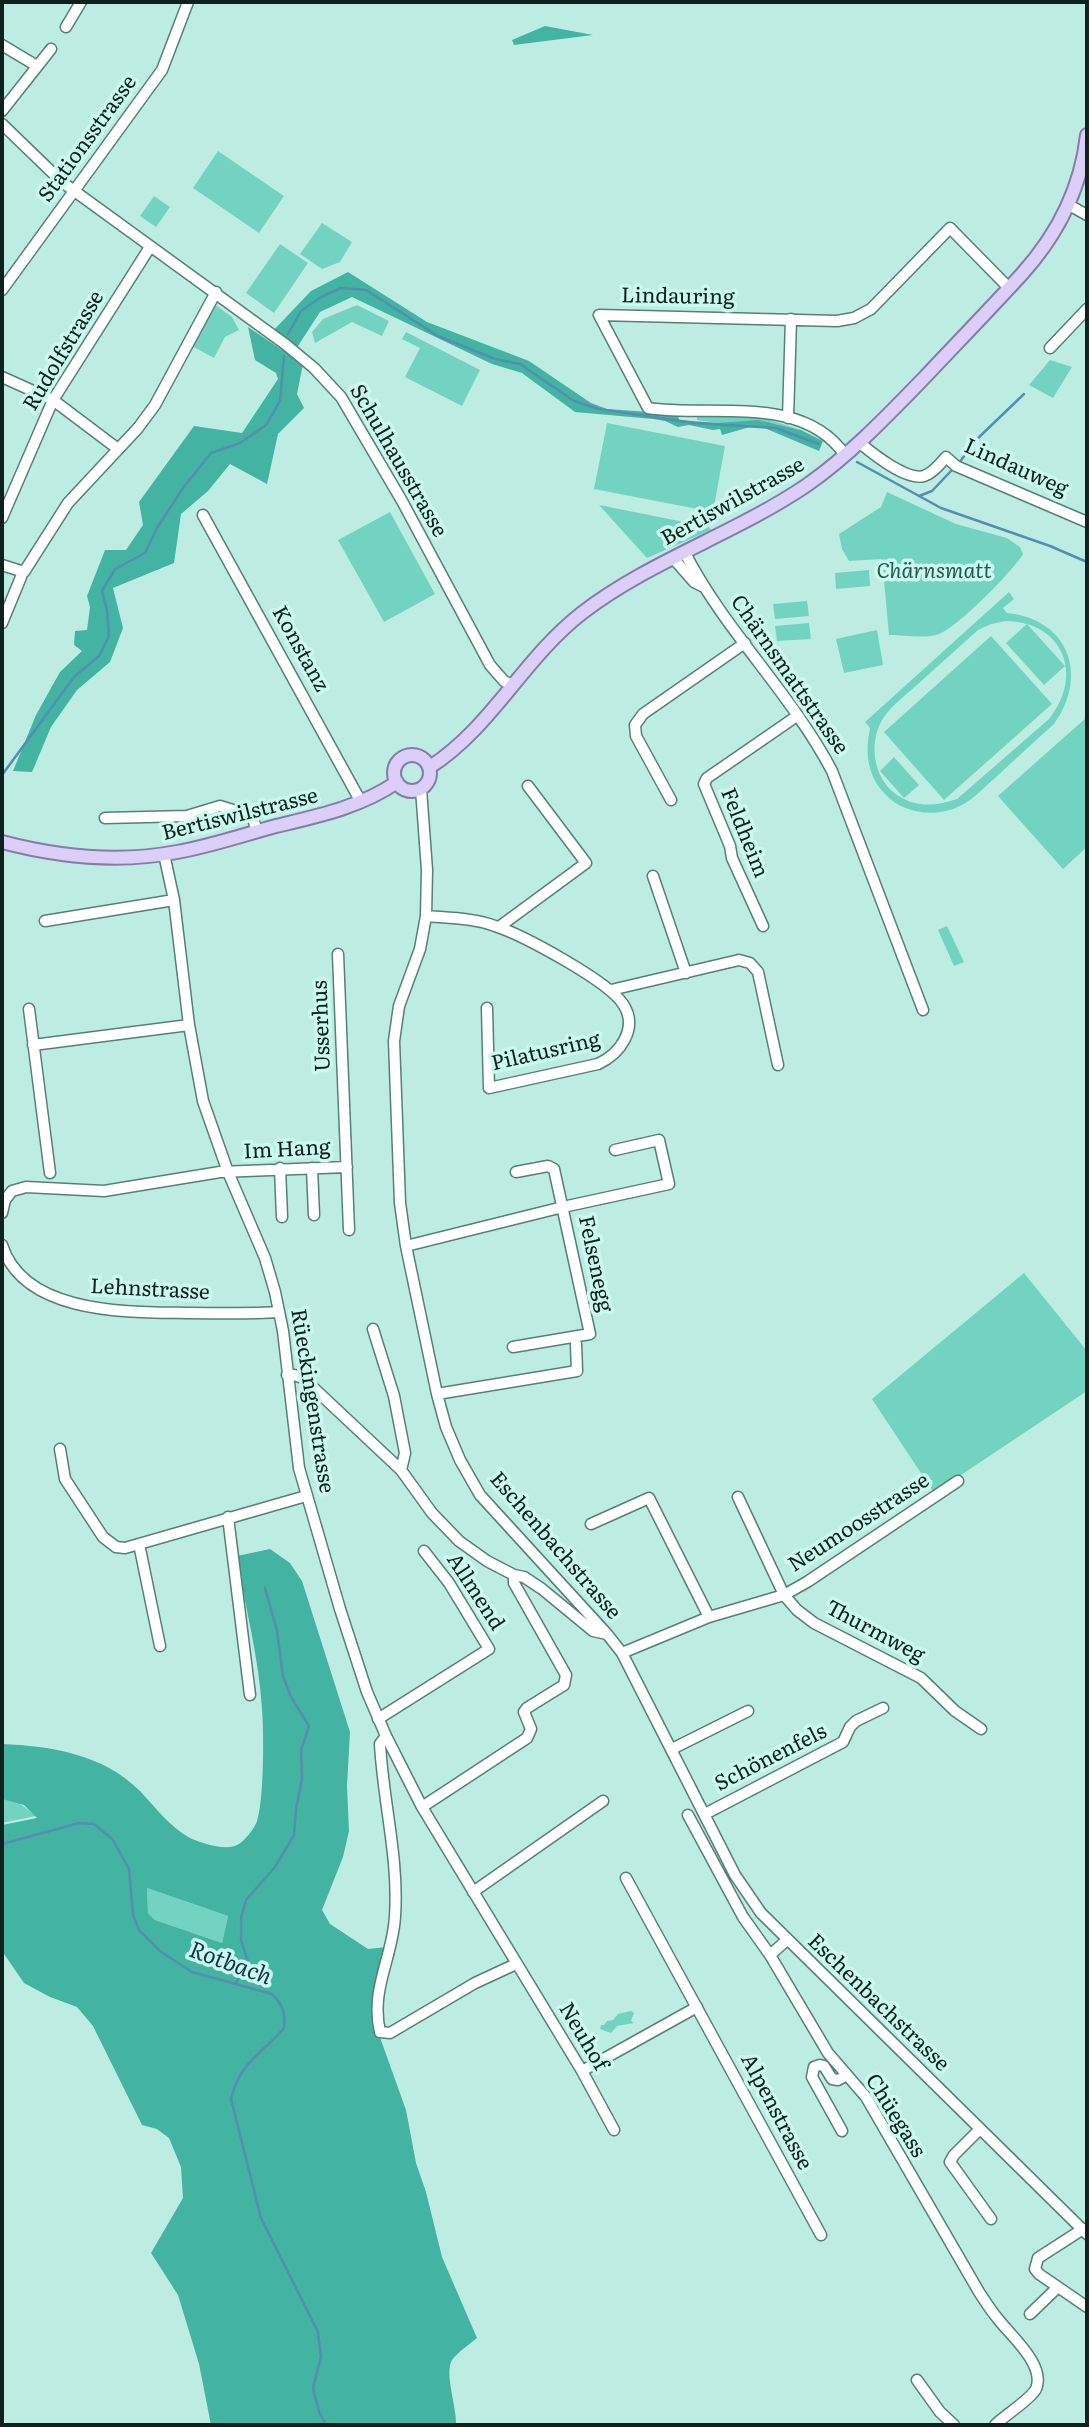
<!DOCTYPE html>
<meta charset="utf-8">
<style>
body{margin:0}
#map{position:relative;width:1089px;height:2427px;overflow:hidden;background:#bdede2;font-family:Literata,serif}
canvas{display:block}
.frame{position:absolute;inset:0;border:4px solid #0f211d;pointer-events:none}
</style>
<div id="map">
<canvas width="1089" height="2427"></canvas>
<div class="frame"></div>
</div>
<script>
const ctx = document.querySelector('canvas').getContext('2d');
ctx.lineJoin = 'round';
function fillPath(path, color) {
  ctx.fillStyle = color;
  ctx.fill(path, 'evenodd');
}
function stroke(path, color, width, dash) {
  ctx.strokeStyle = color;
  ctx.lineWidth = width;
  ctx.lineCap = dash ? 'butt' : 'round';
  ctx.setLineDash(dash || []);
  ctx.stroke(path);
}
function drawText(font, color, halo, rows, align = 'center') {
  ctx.font = font + ' Literata,serif';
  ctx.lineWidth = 7;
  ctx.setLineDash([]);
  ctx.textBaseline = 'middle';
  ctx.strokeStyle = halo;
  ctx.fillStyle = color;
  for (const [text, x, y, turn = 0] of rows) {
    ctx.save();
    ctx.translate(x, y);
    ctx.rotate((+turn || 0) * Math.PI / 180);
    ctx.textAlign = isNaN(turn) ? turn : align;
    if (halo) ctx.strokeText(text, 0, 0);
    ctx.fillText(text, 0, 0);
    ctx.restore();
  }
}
fillPath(new Path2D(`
 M218,151L284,196L259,233L193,188Z
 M154,196L170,207L156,227L140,216Z
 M322,223L352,242L340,262L322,269L300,254Z
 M280,244L308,263L274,313L246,293Z
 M214,304L232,317L239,330L225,337L214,358L192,346Z
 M357,305L389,321L382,336L352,322L315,343L312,332L323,319Z
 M406,332L480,370L462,406L405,377L420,348L402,339Z
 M1050,360L1072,367L1053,398L1029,385Z
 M697,414L761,417L801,430L771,423H718L697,420Z
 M607,423L725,446L713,512L594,489Z
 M887,492L956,524L1007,538L1020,547L1023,554C1013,571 957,628 939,634C926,639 904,635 889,635L882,559L849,561L842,549L839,534L881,507Z
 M599,505L709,527L711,530L647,558Z
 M390,512L435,594L384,622L338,540Z
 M869,570L870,586L836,589L835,573Z
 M1009,592L1014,599L1003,608L1007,613C1069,619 1089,676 1054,724C1034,742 1014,760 994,779C983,788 973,800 960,806C936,818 903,814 885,794C867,775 865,753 870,728L865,722ZM1006,621C1064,622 1084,676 1049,719L957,799C934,807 912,808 892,791C872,773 869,739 884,717C893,704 907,694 918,684C938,666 958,648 978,630L991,624Z
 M807,601L809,616L775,619L773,604Z
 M809,623L811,639L777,641L775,626Z
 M1027,624L1065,666L1044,685L1006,643Z
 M877,630L883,665L844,673L836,639Z
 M991,636L1052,704L944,800L884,732Z
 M1087,717V847L1063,869L998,796Z
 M894,757L919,785L904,798L880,771Z
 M947,926L964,962L954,966L938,930Z
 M1024,1273L1087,1351V1391L934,1493L872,1399Z
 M2,1799L19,1803L36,1816L2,1823Z
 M147,1888L228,1916L222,1943L155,1920L148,1913Z
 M631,2011L634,2013L631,2021L634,2023L617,2026L611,2033L600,2029L601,2025H604L607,2021L613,2020L618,2014Z`), '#73d3c1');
fillPath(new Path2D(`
 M545,26L593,35L514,45L512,40Z
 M348,272L427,322L529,361L591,403L607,409L678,414L679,420L719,423L758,420L801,430L823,441L819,451L762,427H750L722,435L720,429L713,430L689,425L678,427L665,421L653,419L575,412L522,373L492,364L352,297L320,312L296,349L271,333L311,291Z
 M248,327L303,364L297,394L304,408L278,434L267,484L230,464L208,491L181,514L174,563L113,588L123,628L110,662L77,690L51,727L32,772L13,771L36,715L60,672L82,651L74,645L75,631L87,630L90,607L87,596L105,550H126L143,525L139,502L194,426L242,433L278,379L276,373L255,360Z
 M270,1549L290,1563L302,1581L350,1732L347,1786L349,1831L343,1857L322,1910L330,1924L368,1949L387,1947L377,2029L406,2110L416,2163L426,2192L442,2257L477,2338C470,2344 458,2352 452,2360C444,2373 457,2408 456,2425H211L199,2364L178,2295L151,2253L183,2198L181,2167L169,2138L157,2129L142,2125L93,2026L77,2007L50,1997L24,1983L2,1951V1825L37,1818L24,1805L2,1799V1744C51,1746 103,1754 140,1791C155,1807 170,1827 190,1838C201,1843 225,1851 237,1845C245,1841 254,1829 257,1821C264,1800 264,1733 262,1709C259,1658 245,1607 237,1556ZM147,1888L228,1916L222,1943L155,1920L148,1913Z`), '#43b4a1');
stroke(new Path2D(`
 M288,334L301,311L321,297L341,288L366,290L438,336L495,359L520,364L574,401L599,409L694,423L776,428L819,444
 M857,462L941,508L1050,546L1087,562
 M959,463L975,441L1024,394
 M919,496L932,491L951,471
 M2,775L74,677L99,656L109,636L107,610L102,591L115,569L145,553L157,528L183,488L211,453L240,443L266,425L280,401L284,356
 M2,1844L79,1823L94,1824L113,1840L129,1869L133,1915L139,1930L160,1951L192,1972L272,1994C283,2005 285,2012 284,2028C260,2056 241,2060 231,2099L261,2218L318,2332L321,2357L313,2388L319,2412L326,2425
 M236,1983L248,1962L241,1940V1918L246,1900L275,1867L294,1835L296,1809L302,1779L301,1750L309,1726L291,1697L283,1676L277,1631L265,1588`), '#548eb0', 2.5);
const minor = new Path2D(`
 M66,27L81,2
 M2,45L37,66
 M2,111L51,49
 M2,124L62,182L285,344L314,368L341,397L402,501L490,665L504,681L512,685
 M1069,205L1087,215
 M2,290L162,70L188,2
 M1050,348L1087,309
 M2,377L53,400L118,449
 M788,418L791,319
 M860,443C873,454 907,481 924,476C933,473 940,464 946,457L956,466L1087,522
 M845,455C802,393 712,418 648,408L599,315L837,321L854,318L871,309L950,228L1009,288
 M203,515L361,802
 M2,518L53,400L150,247
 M685,553C725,631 791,693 832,771L923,1010
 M673,558L694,582L704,587
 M2,565L24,572L68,503L138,428L155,405L216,292
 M2,623L21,577
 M421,789L427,870L426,916L420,949L399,1006L394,1041L400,1203L406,1246L437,1394L446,1427L460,1460L480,1495L607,1634L622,1653L735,1875L761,1913L1087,2234
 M671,800L636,736L635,725L643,714L745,643
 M105,818L187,816L220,806L252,816L257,831
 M164,854L174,900L189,1025L203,1101L228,1172L265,1258L275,1292L283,1331L299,1468L340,1609L367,1692L386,1736L422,1807L582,2071L614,2130
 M653,876L686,973
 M426,916C449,918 474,918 495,926C523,935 608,981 623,1004C639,1028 620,1054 598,1064L489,1088L487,1008
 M45,921L174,900
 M763,926L732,858L730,846L704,784L707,778L797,716
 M499,927L586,863L528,786
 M338,954L349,1230
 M611,990L739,960L750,963L758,972L778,1065
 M29,1009L50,1173
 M33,1045L189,1025
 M280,1168L282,1217
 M312,1168L314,1215
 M2,1213L5,1200L12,1191L26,1187L104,1191L220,1172L347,1167
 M2,1245C24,1315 129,1312 187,1313C218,1313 249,1314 279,1312
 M406,1246L563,1207L669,1184L659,1140L615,1150
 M373,1329L394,1396L405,1453L401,1470
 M513,1347L590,1334L554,1169L548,1166L516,1172
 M287,1375H294L303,1378L401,1470L432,1513L459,1541L487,1561L514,1575L524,1577L542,1589L593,1631L607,1634
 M437,1394L577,1371L576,1344
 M60,1449L65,1479L103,1537L116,1547L125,1548L306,1496
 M738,1497L784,1595L797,1610L814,1623L921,1678L955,1711L981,1729
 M228,1517L250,1695
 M591,1524L649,1498L709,1617
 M139,1544L160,1646
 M622,1653L709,1617L784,1595L807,1582L958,1481
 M378,1719L489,1649L449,1583L424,1551
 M386,1736L380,1744C383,1801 399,1859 395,1916C393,1957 370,1989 380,2032L390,2033L475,1983L516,1964
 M672,1749L748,1711
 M422,1807L527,1738L531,1729L524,1712L527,1708L564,1685L566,1675L514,1583V1575
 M705,1814L843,1742L850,1727L856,1721L883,1708
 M688,1815L743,1917L770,1955L828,2053L866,2097L979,2292C985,2301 991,2311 998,2319C1011,2336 1046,2365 1036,2389C1030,2400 1005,2415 995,2425
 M626,1878L821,2235
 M473,1892L603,1801
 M770,1955L787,1940
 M582,2071L697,2007
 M980,2129L954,2155L950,2162L991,2219
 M842,2131L812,2077L814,2067L820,2065L824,2066L832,2079L838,2080L847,2075
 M1083,2229L1038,2258L1035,2269L1039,2274L1087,2307
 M1030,2314L1058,2287
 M917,2380L940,2412L954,2425`);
const major = new Path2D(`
 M394 773a18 18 0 1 1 36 0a18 18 0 1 1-36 0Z
 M430,767C492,727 523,659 582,613C651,560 735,534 807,485C851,454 887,416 924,378C957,343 990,309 1022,274C1058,234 1081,189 1087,135
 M2,842C59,857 119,863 177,852C211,846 243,835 276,826C318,816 361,807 397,782`);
stroke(minor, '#548077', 13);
stroke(major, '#857da7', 16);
stroke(minor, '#fff', 10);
stroke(major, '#dccff7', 12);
drawText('21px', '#0f211d', '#cafaef', [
 ["Stationsstrasse",88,139,-54],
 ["Lindauring",678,297,1],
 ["Rudolfstrasse",64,351,-59],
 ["Schulhausstrasse",398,461,60],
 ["Lindauweg",1016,468,24],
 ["Bertiswilstrasse",733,502,-29],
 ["Konstanz",300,649,61],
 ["Chärnsmattstrasse",789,675,55],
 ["Bertiswilstrasse",240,815,-14],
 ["Feldheim",744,833,68],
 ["Usserhus",322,1026,-92],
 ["Pilatusring",546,1052,-13],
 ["Im Hang",287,1150,-3],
 ["Felsenegg",595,1264,78],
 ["Lehnstrasse",150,1290,3],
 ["Rüeckingenstrasse",312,1401,81],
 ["Neumoosstrasse",859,1523,-33],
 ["Eschenbachstrasse",555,1546,49],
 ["Allmend",475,1592,57],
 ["Thurmweg",875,1632,28],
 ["Schönenfels",771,1758,-27],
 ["Eschenbachstrasse",878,2003,44],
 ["Neuhof",583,2037,59],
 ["Alpenstrasse",776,2112,62],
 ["Chüegass",895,2116,58]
]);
drawText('italic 21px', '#27574e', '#cafaef', [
 ["Chärnsmatt",934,572]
]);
drawText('italic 23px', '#123348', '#cafaef', [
 ["Rotbach",230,1964,20]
]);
</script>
